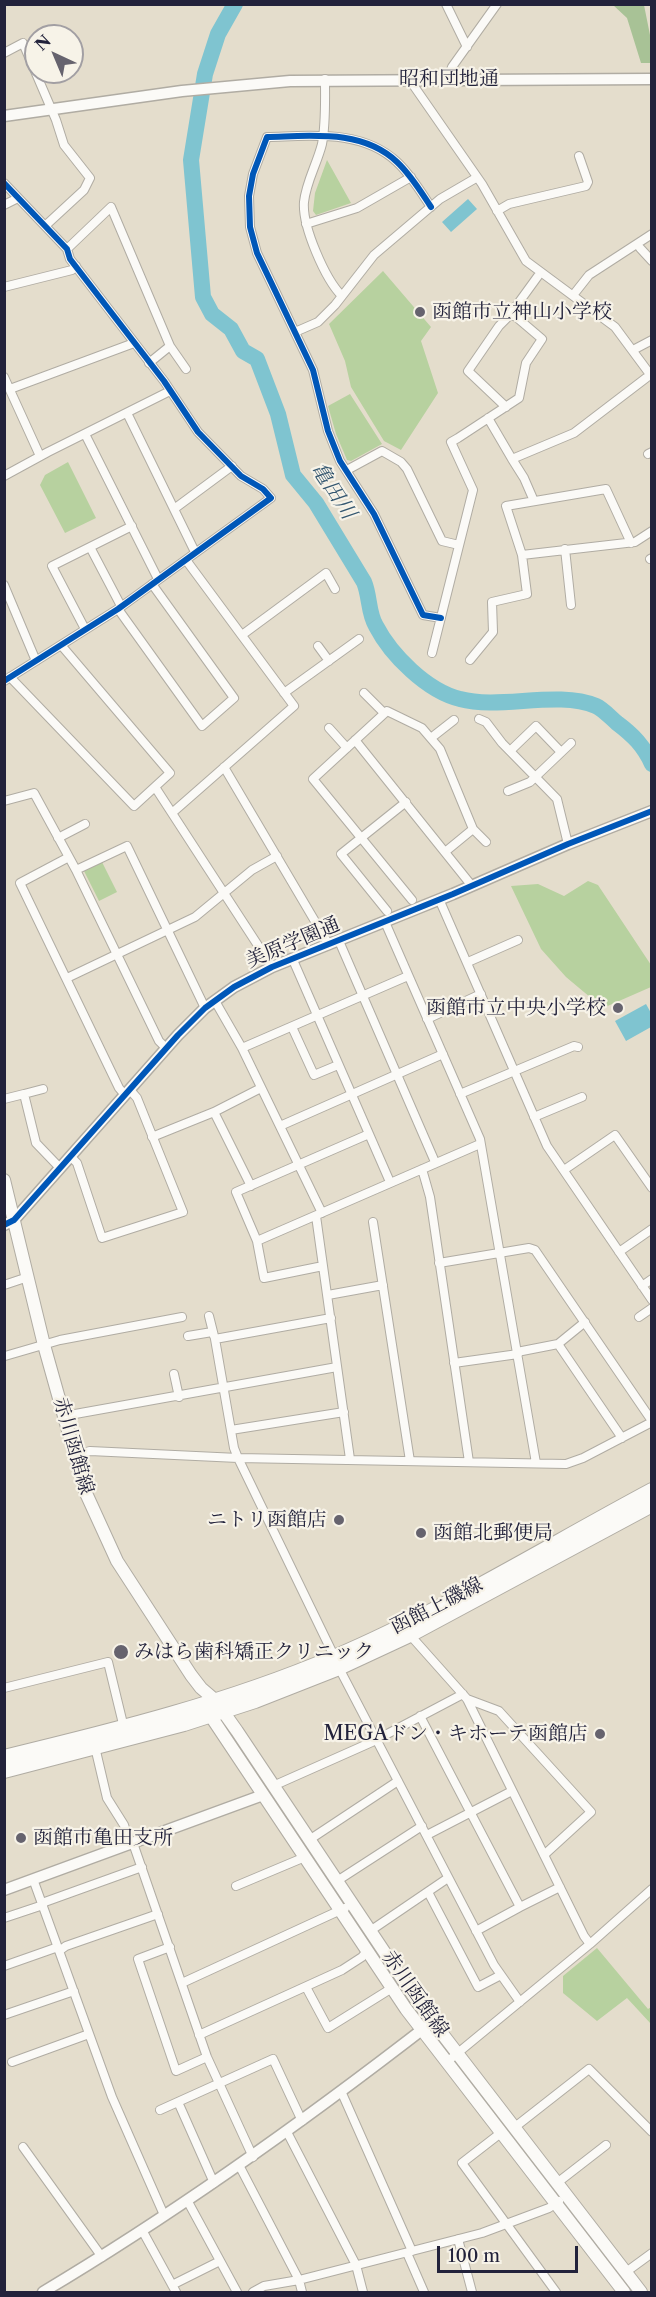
<!DOCTYPE html>
<meta charset="utf-8">
<style>
body{margin:0}
#map{position:relative;width:656px;height:2297px;overflow:hidden;background:#e4ddcc;font-family:"Libre Caslon Text",serif}
canvas{display:block}
.frame{position:absolute;inset:0;border:6px solid #22223b;pointer-events:none}
.north{position:absolute;left:24px;top:24px;width:60px;height:60px;box-sizing:border-box;background:#f7f3e8;border:2px solid #a29fa3;border-radius:50%;rotate:316deg;font-size:16px;font-weight:700;line-height:24px;text-align:center;color:#22223b}
.north::after{content:'';display:block;margin:auto;width:21px;height:27px;background:#66636e;clip-path:polygon(50% 0,100% 100%,50% 72%,0 100%)}
.scale{position:absolute;left:437px;top:2246px;width:141px;height:27px;box-sizing:border-box;border:3px solid #22223b;border-top:0;padding-left:8px;font-size:18px;line-height:21px;white-space:nowrap;color:#22223b;-webkit-text-stroke:4px #f7f3e8;paint-order:stroke}
</style>
<div id="map">
<canvas width="656" height="2297"></canvas>
<div class="frame"></div>
<div class="north">N</div>
<div class="scale">100 m</div>
</div>
<script>
const ctx = document.querySelector('canvas').getContext('2d');
ctx.lineJoin = 'round';
function fillPath(path, color) {
  ctx.fillStyle = color;
  ctx.fill(path, 'evenodd');
}
function stroke(path, color, width, dash) {
  ctx.strokeStyle = color;
  ctx.lineWidth = width;
  ctx.lineCap = dash ? 'butt' : 'round';
  ctx.setLineDash(dash || []);
  ctx.stroke(path);
}
function drawText(font, color, halo, rows, align = 'center') {
  ctx.font = font + ' "Libre Caslon Text","Noto Serif JP",serif';
  ctx.lineWidth = 4.5;
  ctx.setLineDash([]);
  ctx.textBaseline = 'middle';
  ctx.strokeStyle = halo;
  ctx.fillStyle = color;
  for (const [text, x, y, turn = 0] of rows) {
    ctx.save();
    ctx.translate(x, y);
    ctx.rotate((+turn || 0) * Math.PI / 180);
    ctx.textAlign = isNaN(turn) ? turn : align;
    if (halo) ctx.strokeText(text, 0, 0);
    ctx.fillText(text, 0, 0);
    ctx.restore();
  }
}
fillPath(new Path2D(`
 M327,160L351,203L316,215L313,211L315,193Z
 M383,271L431,327L421,341L438,393L401,450L384,441L351,387L345,361L329,324Z
 M350,394L382,444L351,461L347,460L336,434L328,406Z
 M68,462L96,518L65,533L40,485L45,475Z
 M102,862L117,892L99,901L84,871Z
 M588,881L598,885L651,965V987L603,1008L566,977L541,949L511,886L538,884L564,896Z
 M597,1948L648,2009L651,2007V2024L627,1998L597,2021L563,1993V1976Z`), '#b7d19f');
fillPath(new Path2D(`
 M613,5H644L651,40L650,63H641L627,18Z`), '#a8c296');
fillPath(new Path2D(`
 M468,199L477,209L451,232L442,222Z
 M646,1004L651,1013V1027L626,1041L615,1021Z`), '#7fc4d0');
stroke(new Path2D(`
 M235,4L218,34L205,74L191,160L203,297L212,314L231,329L243,351L257,359L278,414L293,475L316,503L364,582C370,596 368,613 376,626C391,655 427,691 460,699C500,710 557,690 596,706C603,709 611,718 617,723C633,735 644,746 652,764`), '#7fc4d0', 16);
const minor = new Path2D(`
 M446,4L467,47
 M4,53L23,43L56,120L64,145L90,178L84,190L45,226
 M325,79C325,101 326,123 322,144C317,164 306,182 304,202C302,226 325,279 342,296
 M409,79L482,184L526,261L615,327L652,377
 M448,79L452,67L497,4
 M4,183L67,249L70,259L164,381L198,432L241,476L263,489L271,498L118,609L4,681
 M4,205L18,198
 M431,207C421,192 411,175 397,162C362,129 311,136 267,137L253,174L249,196L250,227L257,253L313,370L328,431L340,461L374,514L423,615L441,618
 M497,211L509,204L586,186L588,182L579,156
 M306,224L357,208L411,177
 M640,248L652,261
 M67,249L111,207L170,346L149,363
 M4,287L72,270L76,266
 M574,294L589,275L652,234
 M509,316L538,276
 M295,332L318,322L335,305L374,255L440,199L476,178
 M170,346L186,369
 M633,350L652,340
 M4,377L40,456
 M10,389L134,343
 M127,413L195,552
 M488,418L512,459
 M85,434L158,579
 M648,454L652,452
 M347,470L382,451L401,462L407,469L442,541L459,545
 M4,476L48,452L170,391
 M534,501L524,478L512,459L574,433L646,378
 M174,509L232,466
 M90,547L121,606
 M565,549L571,605
 M522,555L635,542L652,531
 M650,559L652,558
 M4,585L36,661
 M118,609L202,726L234,698L152,584
 M85,629L52,566L132,526
 M242,635L326,573L335,589
 M318,646L329,661
 M432,653L473,490L451,442L458,438L519,398L526,363L542,339L515,316H509L499,326L468,371L506,407
 M470,660L493,632L492,602L527,594L522,555L506,506L606,489L631,543
 M10,677L134,806L170,773L61,645
 M284,693L359,639
 M364,693L384,713
 M479,719L486,722L502,743L557,799L568,844
 M329,728L347,748
 M431,738L454,720
 M355,740L472,886
 M510,751L536,726L561,752
 M224,767L329,945
 M155,787L272,967
 M508,791L530,782L571,743
 M4,801L34,793L76,870L159,1041L166,1048
 M172,813L294,706L186,560
 M473,829L486,842
 M58,838L85,824
 M69,857L20,883L119,1088L125,1095
 M76,870L127,846L205,1008
 M439,899L547,1146L652,1300
 M412,900L313,779L387,711L422,728L440,749L473,829L445,852
 M387,911L341,854L406,802
 M385,922L480,1139L536,1463
 M339,941L435,1162
 M293,960L390,1182
 M468,962L518,940
 M67,978L195,917L252,870L277,856
 M215,1001L242,1048L322,1213
 M427,1019L481,994
 M292,1027L314,1075L338,1065
 M242,1048L408,976
 M24,1094L43,1089
 M460,1094L574,1046L578,1047
 M4,1099L24,1094L36,1143L60,1168
 M214,1112L251,1186
 M534,1117L582,1097
 M280,1126L443,1054
 M152,1137L214,1112L261,1088
 M71,1157L77,1163L102,1238L183,1212L137,1098L130,1090
 M422,1169L430,1197L469,1462
 M564,1170L615,1135L652,1188
 M316,1216L350,1459
 M373,1222L410,1461
 M257,1241L480,1144
 M619,1252L652,1229
 M439,1263L529,1248L535,1250L652,1421
 M323,1266L264,1278L257,1241L236,1192L369,1134
 M4,1285L28,1277
 M642,1286L652,1279
 M328,1295L383,1285
 M209,1316L214,1336
 M639,1317L652,1308
 M331,1318L215,1339L234,1448L238,1458L334,1656
 M585,1322L558,1344L622,1438
 M188,1336L212,1332
 M517,1352L558,1344
 M5,1356L60,1340L182,1317
 M454,1363L518,1354
 M174,1374L179,1397
 M64,1416L337,1367
 M231,1430L344,1412
 M74,1455L90,1451L238,1458L566,1464L583,1458L652,1422
 M410,1635L467,1699L584,1936L590,1944
 M339,1668L494,1965L520,2002
 M4,1688L108,1662L124,1728
 M467,1699L499,1711L591,1812L544,1855
 M420,1716L520,1907L560,1887
 M95,1747L107,1798L124,1825L130,1843
 M273,1786L372,1742L463,1694
 M427,1835L512,1791
 M309,1840L398,1781
 M133,1843L207,2057L253,2157
 M33,1879L112,2097L164,2215
 M337,1881L422,1826
 M236,1886L305,1857
 M428,1892L478,1987L501,1975
 M42,1903L142,1867
 M4,1918L43,1905
 M370,1931L448,1878
 M476,1931L520,1907
 M170,1947L138,1959L176,2071L207,2057
 M59,1951L66,1946L158,1914
 M4,1966L58,1947
 M182,1983L345,1908
 M306,1987L328,2028L392,1988
 M4,2015L74,1991
 M199,2035L342,1970L362,1957L367,1951
 M448,2061L590,1944L652,1889
 M12,2062L89,2034
 M341,2091L412,2251
 M178,2102L214,2183
 M160,2110L273,2059L302,2121
 M515,2127L589,2069L652,2132
 M287,2132L356,2265L363,2292
 M502,2132L462,2163L556,2292
 M23,2147L102,2257
 M240,2167L299,2280L302,2292
 M557,2183L606,2145
 M187,2200L237,2292
 M142,2230L176,2292
 M458,2239L472,2292
 M407,2253L424,2292
 M626,2272L652,2253
 M172,2285L220,2261
 M253,2292L264,2286L299,2280L482,2233L549,2208L559,2201`);
const tertiary = new Path2D(`
 M4,116L182,91L290,81L652,79
 M4,1225L14,1220L178,1035L205,1008L234,987L272,967L453,894L568,844L652,811
 M4,1890L263,1795
 M43,2292C179,2211 307,2119 432,2022`);
const secondary = new Path2D(`
 M4,1180L44,1345L85,1491L117,1561L191,1675L201,1688L215,1700L237,1731L417,2001L641,2292
 M206,1709L406,2009L624,2292`);
const primary = new Path2D(`
 M4,1757C116,1730 228,1702 334,1657C444,1610 547,1546 652,1490
 M4,1771L184,1724L255,1701L339,1668L410,1635L652,1505`);
stroke(minor, '#b0aca3', 10);
stroke(tertiary, '#b0aca3', 13);
stroke(secondary, '#b0aca3', 14);
stroke(primary, '#b0aca3', 16);
stroke(minor, '#fbfaf7', 8);
stroke(tertiary, '#fbfaf7', 10);
stroke(secondary, '#fbfaf7', 12);
stroke(primary, '#fbfaf7', 14);
stroke(new Path2D(`
 M4,183L67,249L70,259L164,381L198,432L241,476L263,489L271,498L118,609L4,681
 M431,207C421,192 411,175 397,162C362,129 311,136 267,137L253,174L249,196L250,227L257,253L313,370L328,431L340,461L374,514L423,615L441,618
 M4,1225L14,1220L178,1035L205,1008L234,987L272,967L453,894L568,844L652,811`), '#0057b8', 6);
for (const [x, y, r, color] of [
 [420,312,6,"#66636e"],
 [618,1008,6,"#66636e"],
 [339,1520,6,"#66636e"],
 [421,1533,6,"#66636e"],
 [121,1652,8,"#66636e"],
 [600,1734,6,"#66636e"],
 [21,1838,6,"#66636e"]
]) {
  const dot = new Path2D();
  dot.arc(x, y, r, 0, 2 * Math.PI);
  ctx.fillStyle = color;
  ctx.fill(dot);
  stroke(dot, '#f7f3e8', 2);
}
drawText('20px', '#22223b', '#f7f3e8', [
 ["昭和団地通",449,79],
 ["美原学園通",293,943,-23],
 ["赤川函館線",73,1446,74],
 ["函館上磯線",437,1606,-27],
 ["赤川函館線",415,1994,55]
]);
drawText('20px', '#22223b', '#f7f3e8', [
 ["函館市立神山小学校",432,312],
 ["函館市立中央小学校",606,1008,"right"],
 ["ニトリ函館店",327,1520,"right"],
 ["函館北郵便局",433,1533],
 ["みはら歯科矯正クリニック",134,1652],
 ["MEGAドン・キホーテ函館店",588,1734,"right"],
 ["函館市亀田支所",33,1838]
], 'left');
drawText('italic 21px', '#345770', '#f7f3e8', [
 ["亀田川",333,491,57]
]);
</script>
